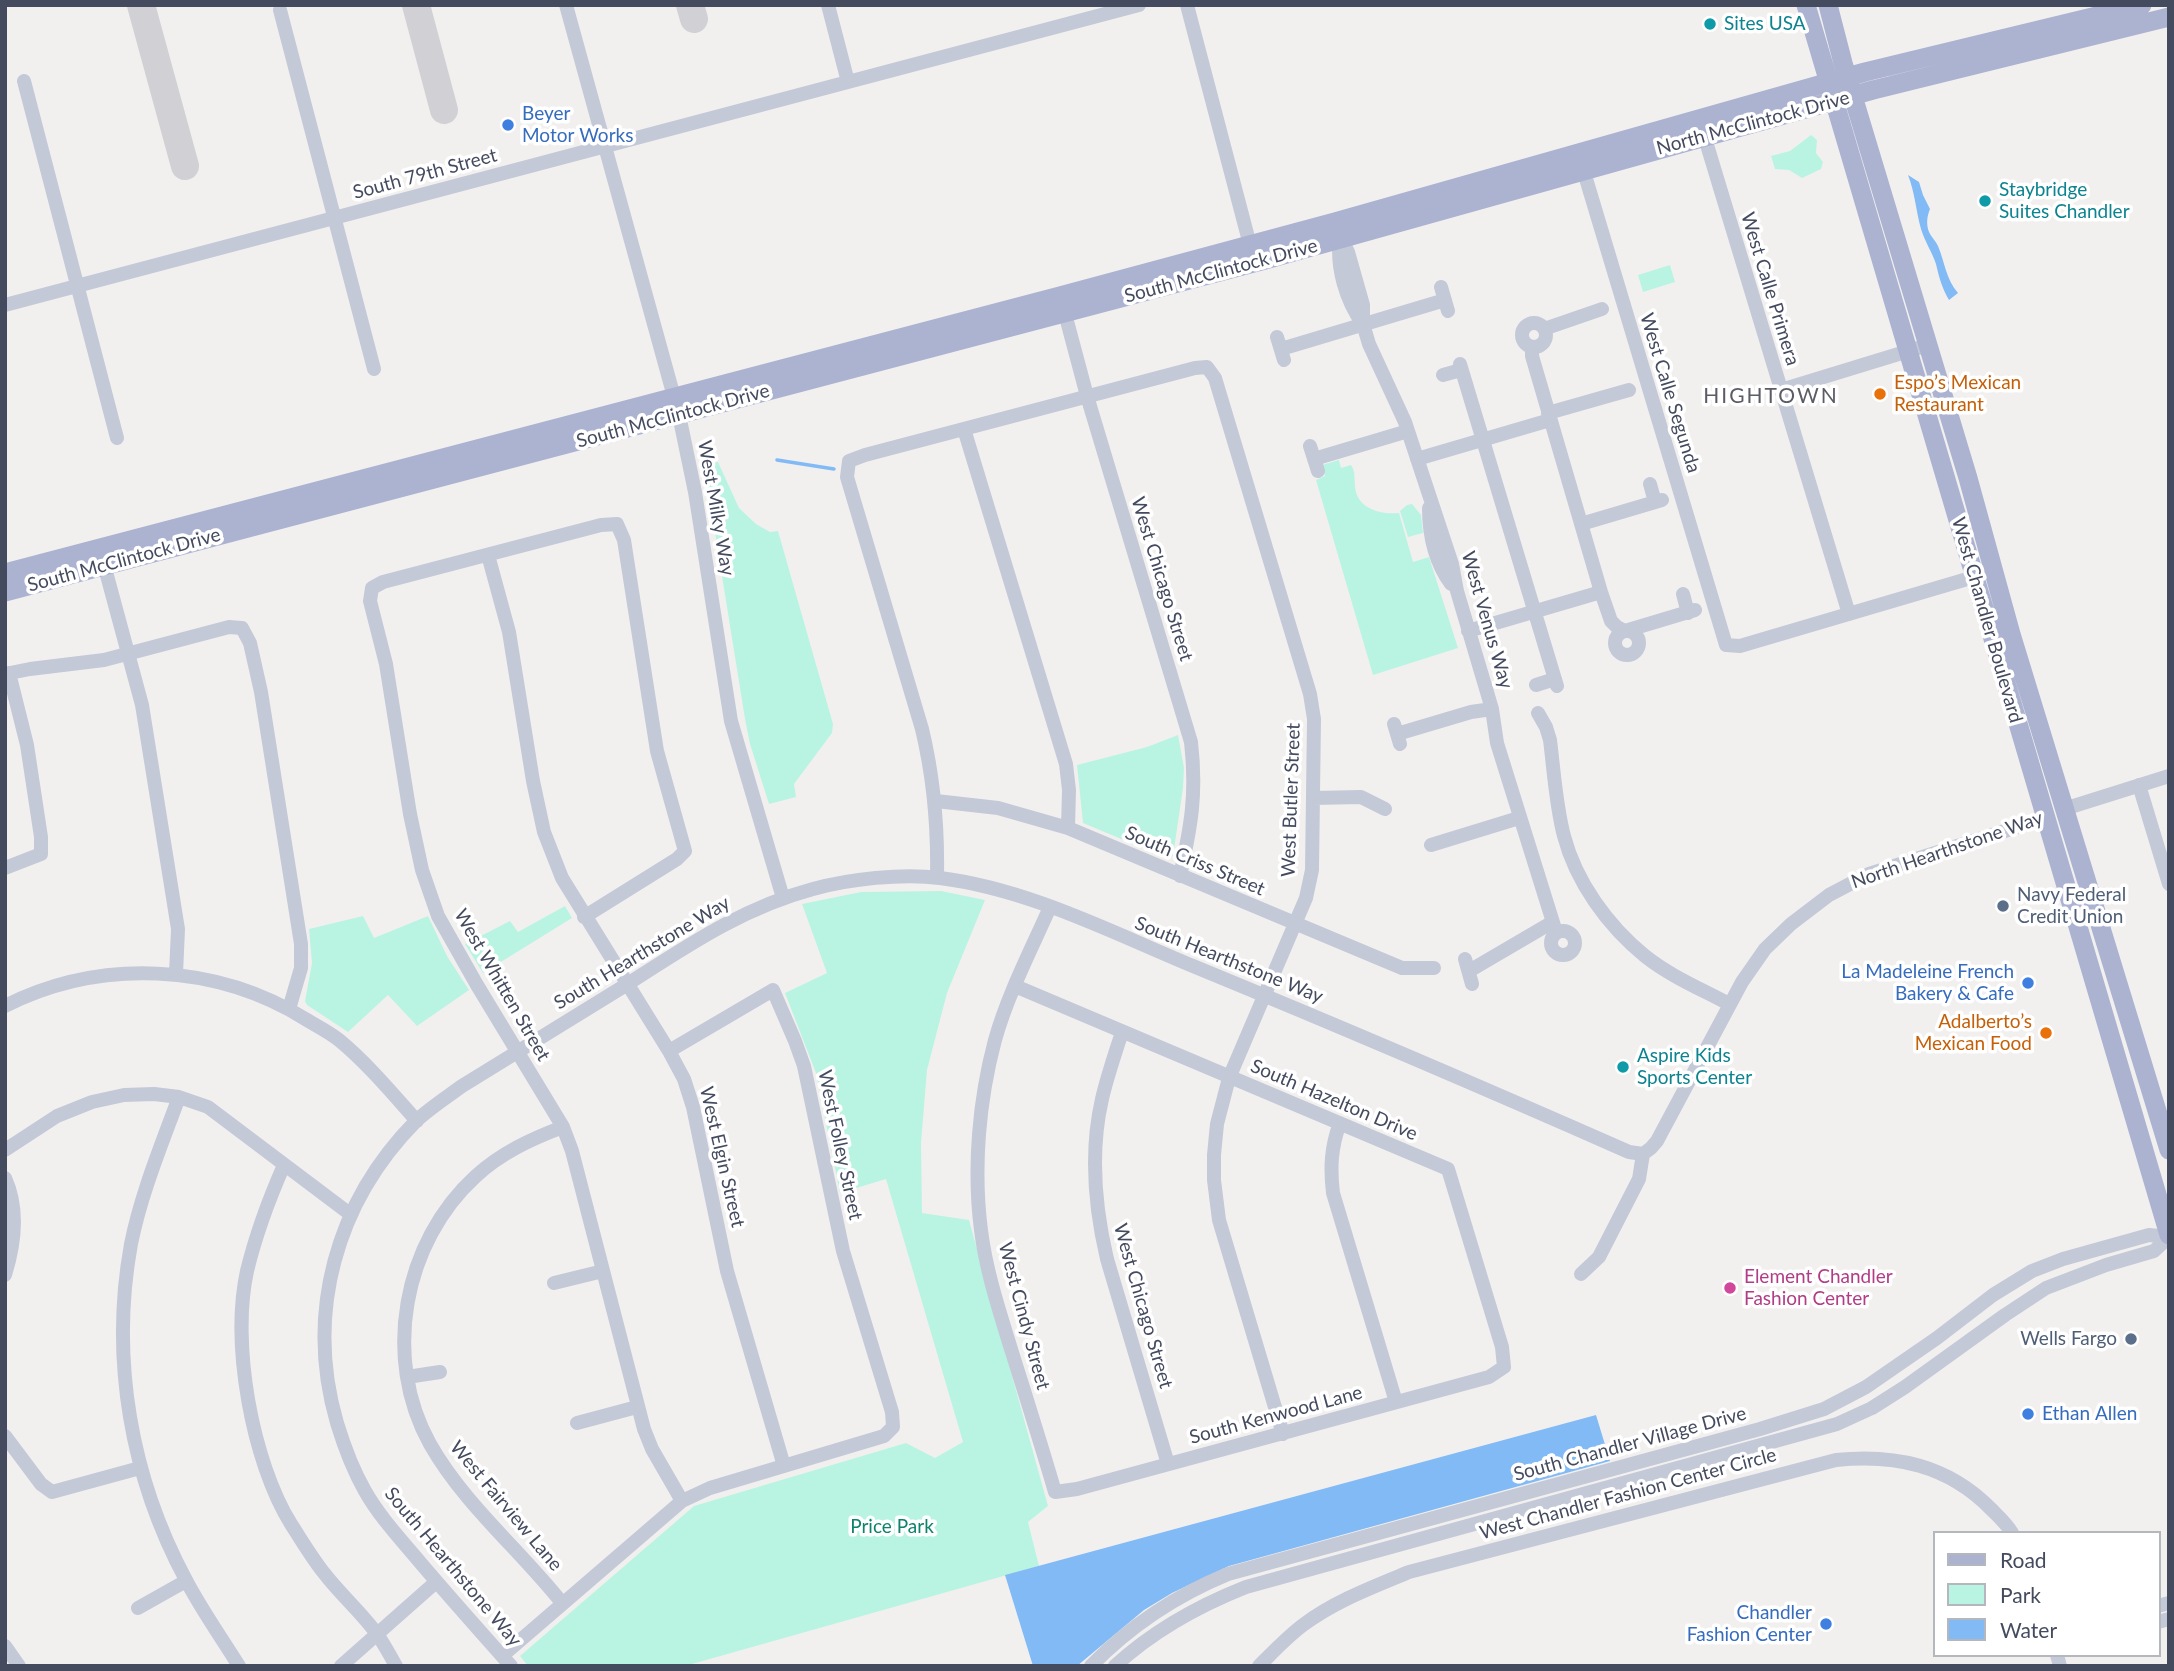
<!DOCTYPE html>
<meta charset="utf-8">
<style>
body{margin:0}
#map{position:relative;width:2174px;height:1671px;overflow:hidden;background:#f2f0ef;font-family:Lato,sans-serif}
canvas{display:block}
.frame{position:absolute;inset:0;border:7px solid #454b5f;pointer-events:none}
.legend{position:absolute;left:1933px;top:1531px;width:228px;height:126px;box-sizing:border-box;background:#fff;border:2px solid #b5b7bf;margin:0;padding:9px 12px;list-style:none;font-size:21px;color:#454b5f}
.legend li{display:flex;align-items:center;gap:14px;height:35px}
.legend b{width:35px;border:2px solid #b5b7bf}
</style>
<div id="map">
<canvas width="2174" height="1671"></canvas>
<div class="frame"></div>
<ul class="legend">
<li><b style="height:9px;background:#acb3d1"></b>Road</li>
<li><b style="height:19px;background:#b9f4e2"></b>Park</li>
<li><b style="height:19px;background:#82baf5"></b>Water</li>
</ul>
</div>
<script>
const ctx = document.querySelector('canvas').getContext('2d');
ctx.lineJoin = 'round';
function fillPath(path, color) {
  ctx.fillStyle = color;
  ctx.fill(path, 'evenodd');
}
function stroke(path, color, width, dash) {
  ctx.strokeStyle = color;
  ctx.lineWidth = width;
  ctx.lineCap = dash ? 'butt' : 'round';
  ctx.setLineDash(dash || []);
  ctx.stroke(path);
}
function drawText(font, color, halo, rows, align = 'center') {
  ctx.font = font + ' Lato,sans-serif';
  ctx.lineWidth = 7;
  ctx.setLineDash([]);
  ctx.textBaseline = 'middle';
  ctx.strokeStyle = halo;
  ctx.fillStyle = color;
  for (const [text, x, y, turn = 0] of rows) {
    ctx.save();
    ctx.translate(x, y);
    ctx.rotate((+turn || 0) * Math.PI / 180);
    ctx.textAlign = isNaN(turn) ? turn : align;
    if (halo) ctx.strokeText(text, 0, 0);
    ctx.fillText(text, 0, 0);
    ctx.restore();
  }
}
fillPath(new Path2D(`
 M1811,135L1817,140L1816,153L1823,162L1821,169L1802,178L1789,170L1775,169L1771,156L1790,151Z
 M1670,265L1675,282L1643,292L1638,275Z
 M1339,460L1341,468L1351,465C1356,473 1354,477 1355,486C1356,508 1380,515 1399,513L1413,562L1429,557L1458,648L1373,675L1316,480L1325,476L1322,465Z
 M718,462L739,508L756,524L770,532L778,531L833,724L832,733L794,784L796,797L769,804L750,744L745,719L704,464Z
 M1412,504L1421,515L1423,533L1408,537L1400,511L1407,505Z
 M1178,735L1184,768L1183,788L1173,856L1169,859L1083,823L1077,765L1147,747Z
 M941,891L985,900L947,993L927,1070L921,1143L922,1213L969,1220L1048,1506L1028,1522L1039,1566L685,1666H528L520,1656L694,1506L906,1443L935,1458L963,1442L886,1179L840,1193L816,1073L785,993L827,973L802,904L861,892Z
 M565,906L572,918L483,973L465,944L510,921L518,932Z
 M363,916L374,938L428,916L447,956L469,990L417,1026L388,995L348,1032L307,1005L305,1001L312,963L309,929Z`), '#b9f4e2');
fillPath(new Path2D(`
 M1908,175L1919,182L1923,195L1930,209C1927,216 1926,224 1929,232C1931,237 1936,241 1938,246C1945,263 1946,279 1958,293L1949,300C1942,288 1939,277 1936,264C1932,252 1925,242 1921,229C1916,211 1915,193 1908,175Z
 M1596,1415L1610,1461L1229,1566L1172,1593L1144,1610L1077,1666H1033L1005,1575Z`), '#82baf5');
stroke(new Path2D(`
 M777,460L834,469`), '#82baf5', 3.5);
stroke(new Path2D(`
 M141,5L185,166
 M416,5L444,110
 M690,5L694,19`), '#d1d0d4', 28);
stroke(new Path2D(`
 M566,5L679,415L695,492L731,721L783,898
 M828,5L848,82
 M1187,5L1250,245L1255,253
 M280,10L374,369
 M24,81L117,438
 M1704,135L1849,614
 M1581,162L1726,645L1740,646L1974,577
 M1338,231L1348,252L1363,305V324L1369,344L1405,422L1452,564L1457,591L1492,709L1497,743L1556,932
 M1340,239C1336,267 1346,301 1363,324
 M1441,287L1448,311
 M5,305L1139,5
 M1063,306L1087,396L1191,742C1197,794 1191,826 1180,876
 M1522 335a12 12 0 1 1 24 0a12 12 0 1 1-24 0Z
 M1544,329L1602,309
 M1277,337L1284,360
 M1532,347V356L1601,592L1611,621L1617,627L1625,631L1695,610
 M1281,349L1445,300
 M1460,364L1557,686
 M1443,375L1461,370
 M1781,390L1928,345
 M1548,413L1629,390
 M964,429L1066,764L1069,790L1068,828
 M1310,446L1318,471
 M1314,459L1408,431
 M1417,459L1550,420
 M1650,484L1655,502
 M1429,508C1429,535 1435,562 1451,584
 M1581,524L1662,500
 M488,555L509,632L533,781L544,832L562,878L669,1051L684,1079L693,1107L727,1271L784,1466
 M102,557L142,705L178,929L176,974
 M1683,594L1688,613
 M1615 643a12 12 0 1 1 24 0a12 12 0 1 1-24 0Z
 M1468,631L1601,592
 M5,674L30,669L104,660L229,627L242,628L250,643L261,692L301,944V968L289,1009
 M1536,685L1555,679
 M1538,713L1546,727L1550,740C1554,772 1556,806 1564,836C1576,882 1608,926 1645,956C1670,976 1701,989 1729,1004
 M1394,724L1400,744
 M1397,734L1471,712L1492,709
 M2139,785L2169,884
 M1313,798L1361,797L1385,809
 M936,801L998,808L1068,828L1402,968H1434
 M2064,809L2169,776
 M1431,845L1519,818
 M5,868L41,854V837L27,745L9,673
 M937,877C938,826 934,779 922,729L847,477L849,461L865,455L1195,368L1207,367L1215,378L1310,694L1314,719L1312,870L1306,898L1229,1078L1217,1124L1214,1155V1180L1219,1220L1283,1434
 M584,917L677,859L685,851L657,751L624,540L617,524L601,525L383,582L372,588L370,601L386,664L410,814L422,870L438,916L477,985L563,1127L572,1151L644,1429L652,1449L682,1501
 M1551 943a12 12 0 1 1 24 0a12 12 0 1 1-24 0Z
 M1465,959L1472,984
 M1469,971L1551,923
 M1015,986L1448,1169L1502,1347L1504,1367L1489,1377L1077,1489L1055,1492C1041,1444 1026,1397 1011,1349C999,1310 986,1271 981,1230C973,1168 979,1100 995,1040C1008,994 1031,950 1050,907
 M5,1006C100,958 216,963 307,1020C317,1026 329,1032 339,1040C367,1063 392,1093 417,1121
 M1122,1032C1115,1054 1107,1077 1102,1099C1090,1151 1095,1208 1107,1259L1168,1464
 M179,1097C161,1146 141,1194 131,1244C110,1359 131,1478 186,1580C201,1609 221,1637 239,1666
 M1340,1123C1331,1147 1330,1168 1333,1193L1396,1402
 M5,1150L57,1116L92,1102L124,1095L154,1094L179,1097L208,1107L350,1214
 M1643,1154L1651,1148L1657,1141L1742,982L1765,949L1791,924L1829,895L1869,874L2030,823L2044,816
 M284,1165C269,1199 256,1234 247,1271C231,1344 252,1461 291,1524C302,1541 312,1558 324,1573C340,1594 361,1612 377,1634C384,1644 390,1655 396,1666
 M5,1178C19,1209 15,1243 5,1275
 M1581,1274L1599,1257L1639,1179L1643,1154
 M554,1283L603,1271
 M407,1377L440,1372
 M577,1423L637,1407
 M5,1436L41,1484L52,1492L140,1468
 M562,1603C520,1550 464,1504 430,1444C382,1358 403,1242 476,1176C501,1153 531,1139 563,1127
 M2158,1606L2169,1603
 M138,1608L186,1581
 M2158,1622L2169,1619
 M5,1646L19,1666
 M2057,1655L2060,1666
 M502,1656L682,1501L710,1488L884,1436L893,1427L892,1412L843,1251L804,1066L795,1041L773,990L669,1051
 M341,1666L436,1582
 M511,1666C478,1629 445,1592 413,1554C396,1534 378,1514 365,1491C353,1470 344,1446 337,1423C305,1313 336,1202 416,1121C430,1108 447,1097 462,1086C517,1052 571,1019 626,985C687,946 742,908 813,889C849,879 902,873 940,878C1028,889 1111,932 1193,966C1339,1026 1484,1088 1629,1152L1643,1154
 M1091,1666C1130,1626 1177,1595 1228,1574L1760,1429L1824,1409L1866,1387L1937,1338L1993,1295L2032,1271L2063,1259L2149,1235L2169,1237
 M1115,1666C1154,1630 1198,1606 1246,1587L1837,1424L1872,1408L1905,1387L2005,1315L2046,1288L2106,1265L2154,1251L2169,1237
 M1259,1666C1273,1652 1287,1637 1303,1625C1335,1601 1373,1587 1409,1572L1836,1460C1895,1454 1948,1465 1991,1509C1998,1516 2007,1524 2012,1533`), '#c4c9d8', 14);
stroke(new Path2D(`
 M1806,5L2169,1235
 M1828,5L1843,63L1968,478L2011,634L2169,1150
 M5,573L1060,296L1335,222L1865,72L2142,5
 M5,592L1265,260L1873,90L2169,17`), '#acb3d1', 19);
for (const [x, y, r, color] of [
 [1710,24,7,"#0f9aa8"],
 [508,125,7,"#3f7fe0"],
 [1985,201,7,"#0f9aa8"],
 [1880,394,7,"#e8710a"],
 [2003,906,7,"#5c6f8a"],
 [2028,983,7,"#3f7fe0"],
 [2046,1033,7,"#e8710a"],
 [1623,1067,7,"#0f9aa8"],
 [1730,1288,7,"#d1479c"],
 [2131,1339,7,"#5c6f8a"],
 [2028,1414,7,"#3f7fe0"],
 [1826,1624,7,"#3f7fe0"]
]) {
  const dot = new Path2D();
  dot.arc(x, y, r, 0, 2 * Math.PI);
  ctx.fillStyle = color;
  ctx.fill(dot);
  stroke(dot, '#fff', 2.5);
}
drawText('19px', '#0d838f', '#fff', [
 ["Sites USA",1724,24],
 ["Staybridge",1999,190],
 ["Suites Chandler",1999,212],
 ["Aspire Kids",1637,1056],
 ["Sports Center",1637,1078]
], 'left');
drawText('19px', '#366cbe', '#fff', [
 ["Beyer",522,114],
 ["Motor Works",522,136],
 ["La Madeleine French",2014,972,"right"],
 ["Bakery & Cafe",2014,994,"right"],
 ["Ethan Allen",2042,1414],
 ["Chandler",1812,1613,"right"],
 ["Fashion Center",1812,1635,"right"]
], 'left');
drawText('19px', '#454b5f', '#fff', [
 ["North McClintock Drive",1753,123,-15],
 ["South 79th Street",425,174,-15],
 ["South McClintock Drive",1221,271,-15],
 ["West Calle Primera",1770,289,73],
 ["West Calle Segunda",1670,393,73],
 ["South McClintock Drive",673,416,-15],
 ["West Milky Way",716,508,80],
 ["South McClintock Drive",124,560,-15],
 ["West Chicago Street",1162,579,73],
 ["West Venus Way",1487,620,74],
 ["West Chandler Boulevard",1987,620,74],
 ["West Butler Street",1291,800,-88],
 ["North Hearthstone Way",1947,850,-19],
 ["South Criss Street",1195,861,23],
 ["South Hearthstone Way",642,953,-31],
 ["South Hearthstone Way",1229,960,22],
 ["West Whitten Street",502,985,60],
 ["South Hazelton Drive",1334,1100,23],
 ["West Folley Street",840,1145,78],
 ["West Elgin Street",722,1157,77],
 ["West Chicago Street",1143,1306,74],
 ["West Cindy Street",1024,1316,75],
 ["South Kenwood Lane",1276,1415,-15],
 ["South Chandler Village Drive",1630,1444,-15],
 ["West Chandler Fashion Center Circle",1628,1494,-15],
 ["West Fairview Lane",506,1506,50],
 ["South Hearthstone Way",453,1567,50]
]);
drawText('19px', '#c56008', '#fff', [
 ["Espo’s Mexican",1894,383],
 ["Restaurant",1894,405],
 ["Adalberto’s",2032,1022,"right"],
 ["Mexican Food",2032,1044,"right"]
], 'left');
drawText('19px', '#4e5e75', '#fff', [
 ["Navy Federal",2017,895],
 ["Credit Union",2017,917],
 ["Wells Fargo",2117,1339,"right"]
], 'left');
drawText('19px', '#b23c85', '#fff', [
 ["Element Chandler",1744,1277],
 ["Fashion Center",1744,1299]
], 'left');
drawText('19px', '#0d836b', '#fff', [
 ["Price Park",892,1527]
]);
ctx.letterSpacing = '2px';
drawText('21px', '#5b5c65', '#fff', [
 ["HIGHTOWN",1771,396]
]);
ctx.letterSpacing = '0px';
</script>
